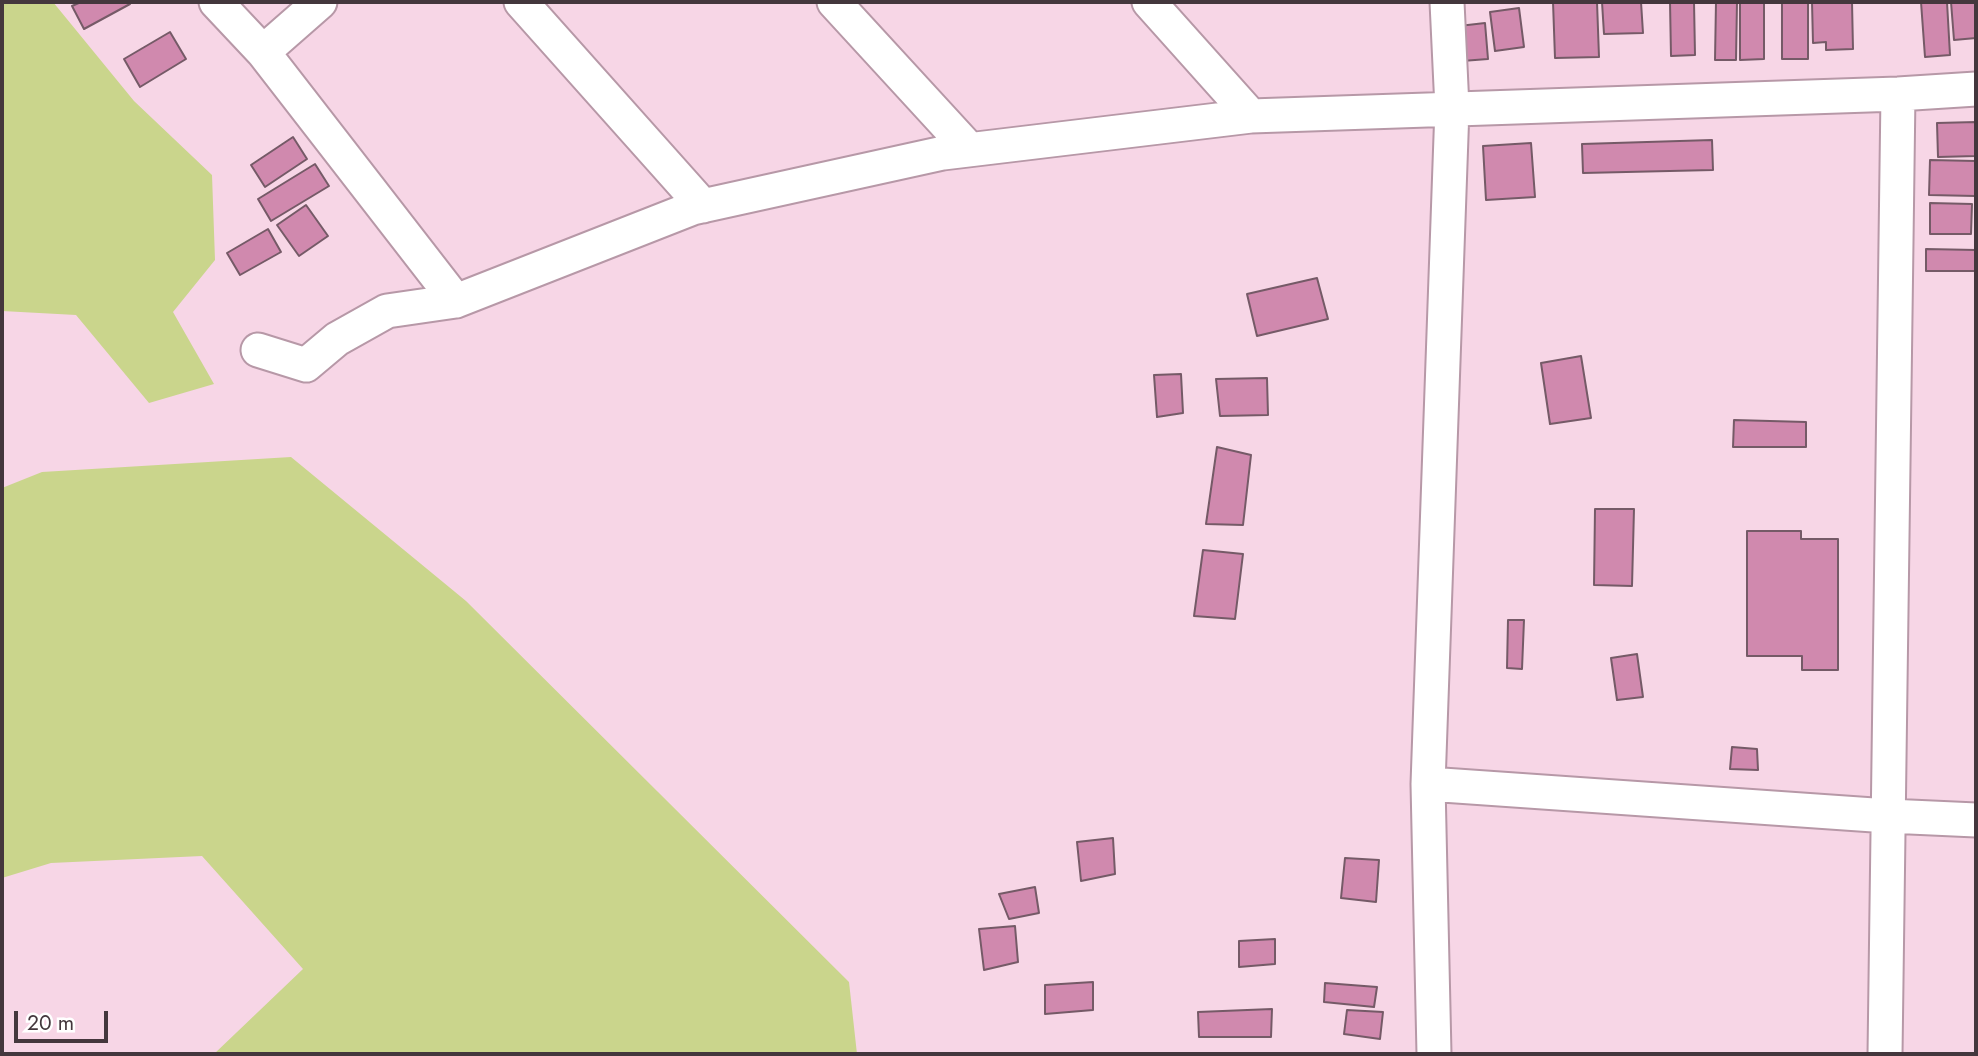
<!DOCTYPE html>
<style>
body{margin:0}
#map{position:relative;width:1978px;height:1056px;overflow:hidden;background:#f7d6e6;font-family:Jost,sans-serif}
canvas{display:block}
.frame{position:absolute;inset:0;border:4px solid #44373d;pointer-events:none}
.scale{position:absolute;left:14px;top:1011px;width:94px;height:32px;box-sizing:border-box;border:4px solid #44373d;border-top:0;padding-left:9px;font-size:21px;line-height:24px;white-space:nowrap;color:#44373d;-webkit-text-stroke:5px #fff;paint-order:stroke}
</style>
<div id="map">
<canvas width="1978" height="1056"></canvas>
<div class="frame"></div>
<div class="scale">20 m</div>
</div>
<script>
const ctx = document.querySelector('canvas').getContext('2d');
ctx.lineJoin = 'round';
function fillPath(path, color) {
  ctx.fillStyle = color;
  ctx.fill(path, 'evenodd');
}
function stroke(path, color, width, dash) {
  ctx.strokeStyle = color;
  ctx.lineWidth = width;
  ctx.lineCap = dash ? 'butt' : 'round';
  ctx.setLineDash(dash || []);
  ctx.stroke(path);
}
fillPath(new Path2D(`
 M2,2H53L134,101L212,175L215,260L173,312L214,384L149,403L76,315L2,311Z
 M291,457L466,601L849,982L857,1054H214L303,969L202,856L51,863L2,878V488L42,472Z`), '#cad58c');
const building = new Path2D(`
 M81,2H128L130,4L84,29L72,6Z
 M1553,2H1597L1599,57L1555,58Z
 M1602,2H1641L1643,33L1604,34Z
 M1670,2H1694L1695,55L1671,56Z
 M1716,2H1737L1736,60H1715Z
 M1740,2H1764V59L1740,60Z
 M1782,2H1808V59H1782Z
 M1812,2H1852L1853,49L1826,50V42L1813,43Z
 M1921,2H1947L1950,55L1925,57Z
 M1951,2H1976V38L1954,40Z
 M1519,8L1524,47L1495,51L1490,12Z
 M1485,23L1488,59L1462,61L1459,26Z
 M170,32L186,59L140,87L124,59Z
 M1976,122V156L1938,157L1937,123Z
 M293,137L307,159L265,187L251,165Z
 M1712,140L1713,170L1583,173L1582,144Z
 M1531,143L1535,197L1486,200L1483,146Z
 M1930,160L1976,161L1975,196L1929,195Z
 M315,164L329,186L271,221L258,199Z
 M1930,203L1972,204L1971,234H1930Z
 M306,205L328,236L299,256L277,225Z
 M268,229L281,252L240,275L227,253Z
 M1926,249L1976,250V271H1926Z
 M1317,278L1328,319L1257,336L1247,294Z
 M1581,356L1591,418L1550,424L1541,363Z
 M1181,374L1183,413L1157,417L1154,375Z
 M1267,378L1268,415L1220,416L1216,379Z
 M1734,420L1806,422V447H1733Z
 M1217,447L1251,455L1243,525L1206,524Z
 M1595,509H1634L1632,586L1594,585Z
 M1747,531H1801V539H1838V670H1802V656H1747Z
 M1203,550L1243,554L1235,619L1194,616Z
 M1508,620H1524L1522,669L1507,668Z
 M1637,654L1643,697L1617,700L1611,658Z
 M1732,747L1757,749L1758,770L1730,769Z
 M1113,838L1115,874L1081,881L1077,842Z
 M1345,858L1379,860L1376,902L1341,898Z
 M1035,887L1039,913L1009,919L999,894Z
 M1015,926L1018,962L984,970L979,929Z
 M1275,939V964L1239,967V941Z
 M1093,982V1010L1045,1014V985Z
 M1325,983L1377,987L1374,1007L1324,1002Z
 M1272,1009L1271,1037H1199L1198,1012Z
 M1347,1010L1383,1012L1380,1039L1344,1034Z`);
fillPath(building, '#d089ae');
stroke(building, '#755a67', 2);
const minor = new Path2D(`
 M216,2L263,52L456,301
 M521,2L703,206
 M834,2L969,149
 M1149,2L1251,116
 M263,52L320,2
 M258,350L306,365L337,339L387,311L456,301L693,208L943,153L1251,116L1898,94L1976,89
 M1428,784L1888,816L1976,820
 M1434,1054L1428,784L1452,108L1447,2
 M1885,1054L1898,94`);
stroke(minor, '#b798a7', 37);
stroke(minor, '#fff', 33);
</script>
